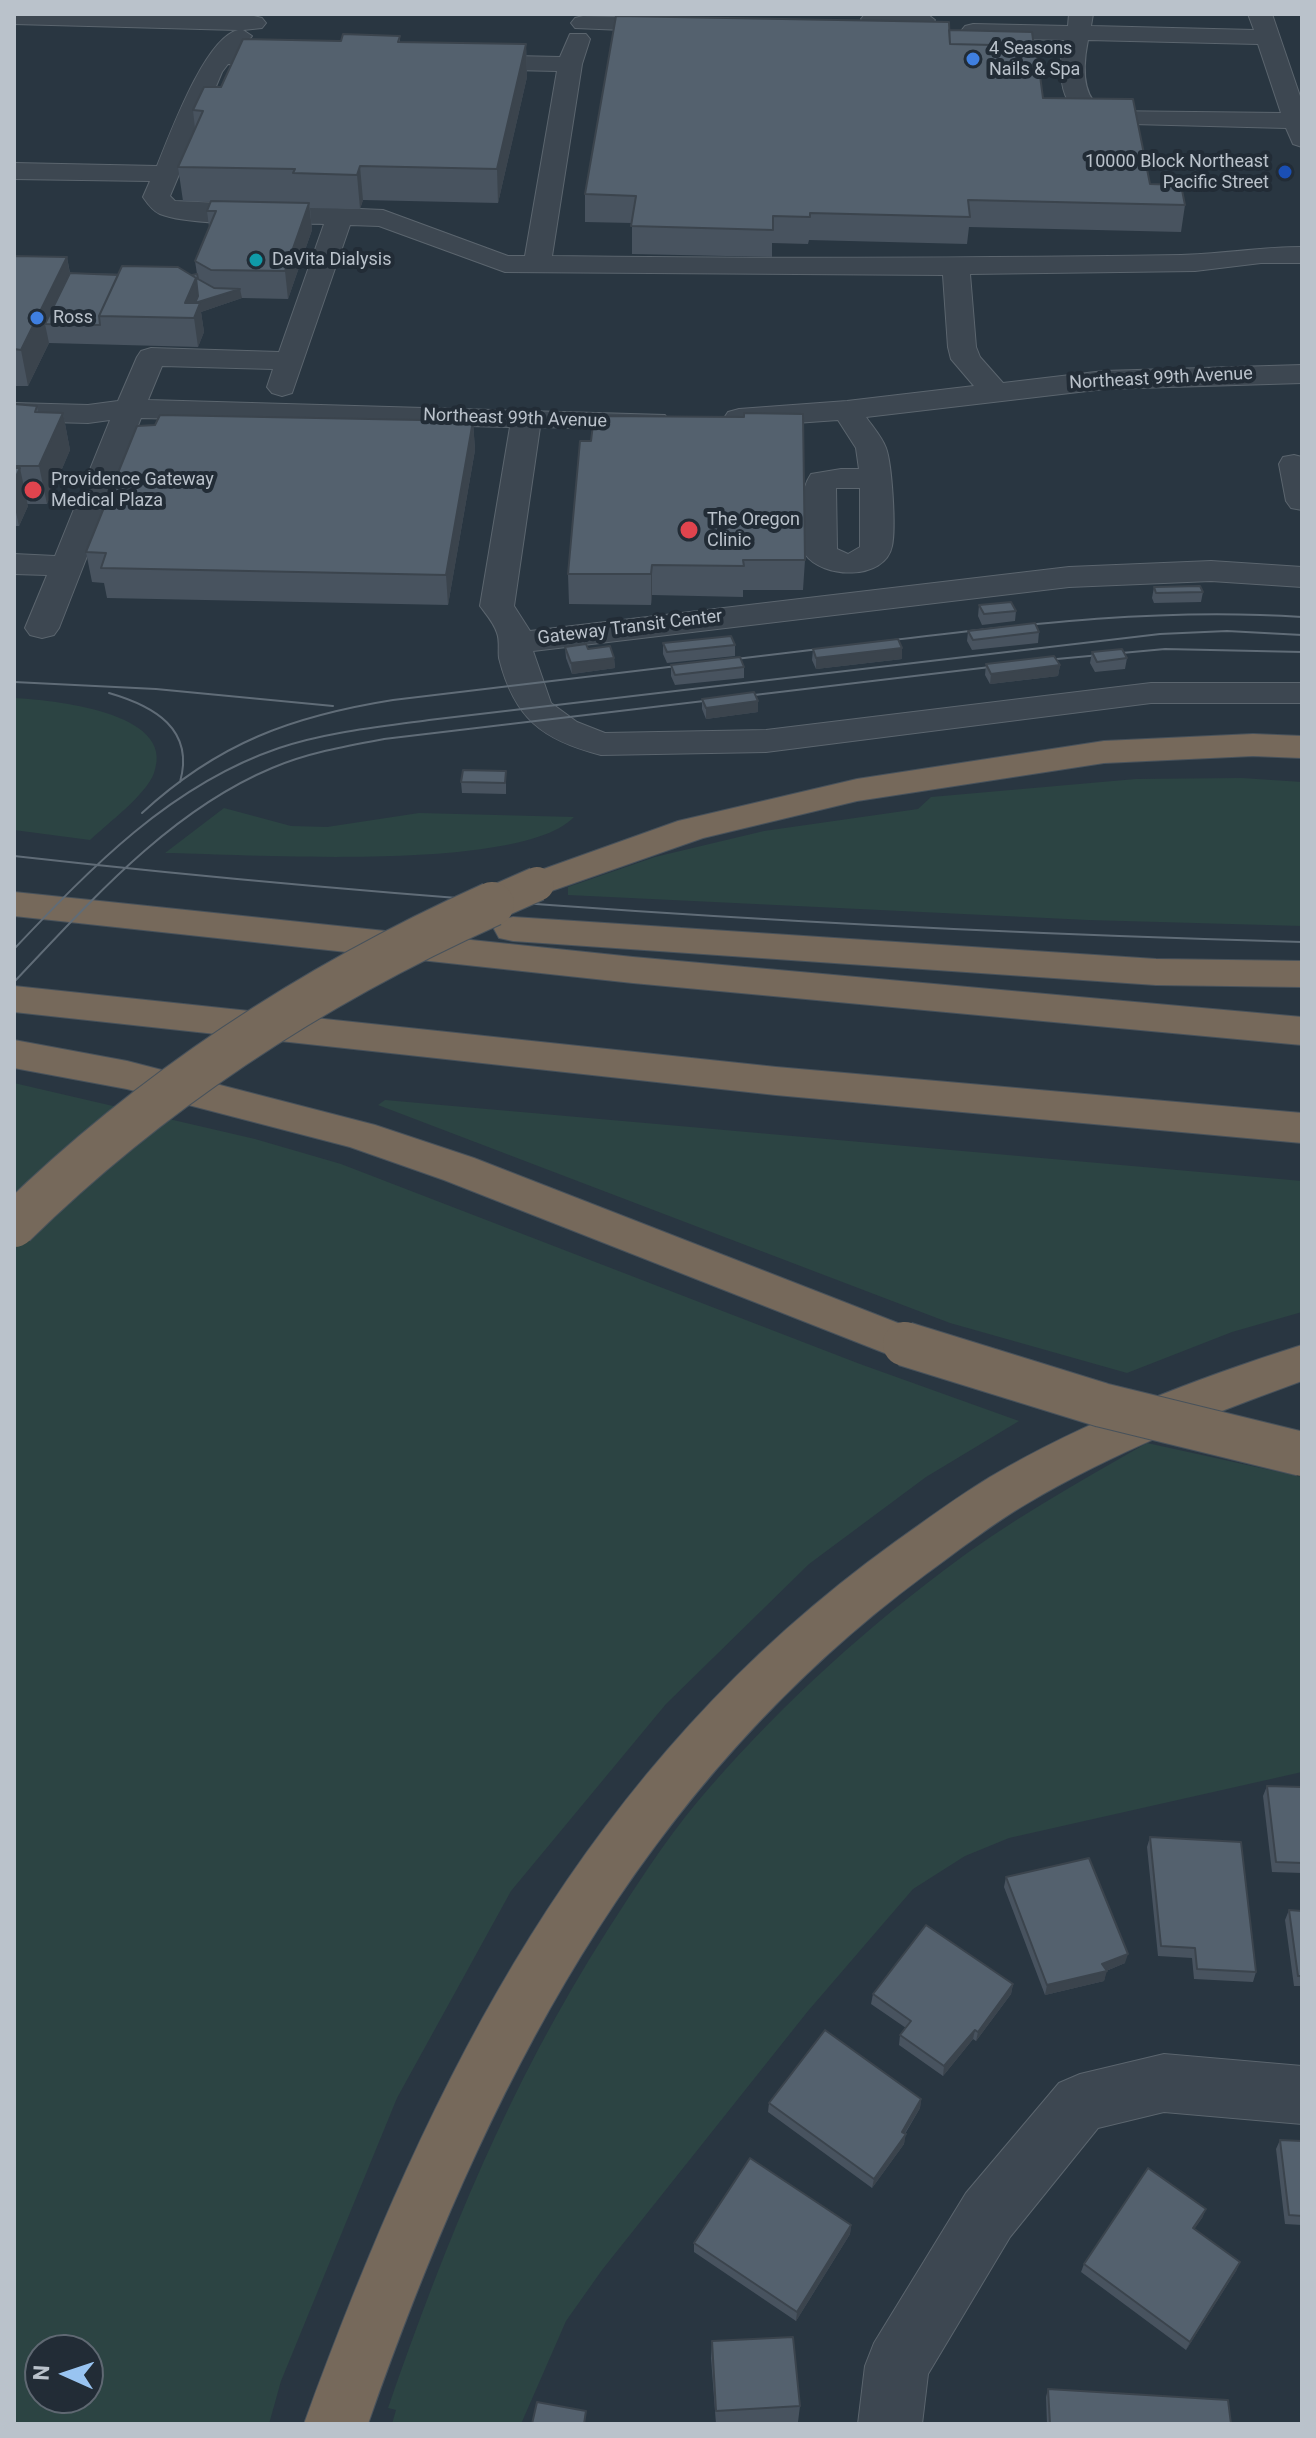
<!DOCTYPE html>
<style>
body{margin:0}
#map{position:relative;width:1316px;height:2438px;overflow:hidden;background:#293641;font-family:Roboto,sans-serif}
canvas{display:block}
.frame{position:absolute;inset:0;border:16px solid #bac2cb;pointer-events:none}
.north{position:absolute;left:24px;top:2334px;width:80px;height:80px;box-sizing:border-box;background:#222c36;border:2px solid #5f6872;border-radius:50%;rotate:273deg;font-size:22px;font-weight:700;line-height:32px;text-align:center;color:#bac2cb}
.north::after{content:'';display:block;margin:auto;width:28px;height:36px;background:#99c4f1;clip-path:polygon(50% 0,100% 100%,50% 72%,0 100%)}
</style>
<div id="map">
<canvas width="1316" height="2438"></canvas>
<div class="frame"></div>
<div class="north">N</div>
</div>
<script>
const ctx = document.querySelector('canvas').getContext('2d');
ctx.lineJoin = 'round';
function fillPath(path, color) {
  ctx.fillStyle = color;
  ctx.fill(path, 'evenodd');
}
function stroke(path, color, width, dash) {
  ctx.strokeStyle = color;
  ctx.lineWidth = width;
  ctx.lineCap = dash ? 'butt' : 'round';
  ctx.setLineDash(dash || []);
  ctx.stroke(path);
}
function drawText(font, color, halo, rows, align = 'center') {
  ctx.font = font + ' Roboto,sans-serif';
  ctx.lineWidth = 8;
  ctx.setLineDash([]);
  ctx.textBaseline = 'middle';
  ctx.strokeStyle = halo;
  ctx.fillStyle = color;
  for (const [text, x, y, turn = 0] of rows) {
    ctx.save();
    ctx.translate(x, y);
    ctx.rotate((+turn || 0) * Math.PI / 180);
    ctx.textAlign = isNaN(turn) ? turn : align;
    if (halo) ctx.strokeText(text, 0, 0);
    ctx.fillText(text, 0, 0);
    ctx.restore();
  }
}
fillPath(new Path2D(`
 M14,698C49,700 178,711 154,773C146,795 108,823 90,840L14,830Z
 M1242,778L1302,782V926L1088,920L568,895V887L655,857L764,831L918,809L931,797L1136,779Z
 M224,808L291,826L327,827L419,813L574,817C521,873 246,854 165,853Z
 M14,1083L255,1139L341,1164L860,1364L1019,1421L926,1477L809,1564L666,1704L511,1891L397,2098L281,2381L269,2424H14ZM40,2350H88V2398H40Z
 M385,1100L1302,1181V1312L1232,1332L1127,1373L950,1323L378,1105Z
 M1147,1443L1302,1477V1772L1009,1838L965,1856L913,1889L808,2011L602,2270L566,2321L521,2424H392L396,2410L388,2408C447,2238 510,2083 607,1931C636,1886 664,1842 698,1801C770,1716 854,1638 943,1571C1007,1522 1077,1483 1147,1443Z`), '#2c4443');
const minor = new Path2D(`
 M14,14L254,16L262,18L266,23L262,28L243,30L252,36L240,50L304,54L308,59L304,64L296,66L228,64L222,72L170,196L175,201L383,210L508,256H525L557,71L469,69L461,67L457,62L461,57L469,55L560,57L570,34H586L590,39L582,64L552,256C762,259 971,258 1181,255C1222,254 1261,247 1302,247V263H1261L1195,271L970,274L976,347L980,357L1003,383L1104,371L1302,365V383L1104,389L866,417C872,426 882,437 886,448C892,464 896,529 892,546C885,581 822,579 805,554C804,529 796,496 811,474L841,469H859L856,448L838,420L739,427L728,424L724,418L728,412L739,409L847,401L974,386L951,359L948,347L943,275L505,272L379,226L350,225L292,393L282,396L272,393L267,387L273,369L162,366L148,400L665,415L669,421L665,427L654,430L540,427L514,606L530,631L1069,567L1211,561L1302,567V587L1211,581L1069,587L533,651L551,703L577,722L605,733L766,730L1151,683H1302V703H1151L766,752L601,755C542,740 514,718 499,658C498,650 500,640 497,633C494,623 486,614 480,606L510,427L141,418L59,628L54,635L42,638L30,635L25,628L47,575L14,574V554L55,556L110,420L88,423L14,421V403L88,405L118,401L137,357L141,351L151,348L279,352L324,224C286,223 192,227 160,214C153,211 147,203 143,197L150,181L14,179V163L157,166C171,132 205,38 238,30L14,24ZM836,488H860V547L848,554L837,549Z
 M865,14H927L935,20L931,25C912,30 884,29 865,24L861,19Z
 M1069,14H1093L1091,26L1254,30L1248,14H1272L1302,102V147L1293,144L1286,128L1094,123C1059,110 1057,72 1064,40L973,38L965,36L961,31L965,26L973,24L1068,26ZM1088,40L1258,44L1281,113L1106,111C1080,99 1083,65 1088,40Z
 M583,16L672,18L680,20L684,25L680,30L672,32L575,28L571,23L575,18Z
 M1294,455L1302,457V510L1291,508L1286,501L1279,464L1283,457Z
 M1164,2054L1302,2066V2124L1164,2112L1098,2128L1010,2237L928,2374L922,2424H858L865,2366L874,2343L966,2193L1059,2083L1080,2074Z`);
const highway = new Path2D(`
 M1253,734L1302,736V758L1253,756L1104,763L857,801L703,838L537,896L524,892L518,884L524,876L678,821L857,779L1104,741Z
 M14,892L633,957L1302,1017V1045L633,983L14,916Z
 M513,917L1156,959L1302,961V987L1156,985L513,941L499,938L494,929L499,920Z
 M14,986L776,1067L1302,1113V1143L776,1095L14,1012Z
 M14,1040L127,1061L375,1125L474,1158L921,1332L928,1344L921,1356L905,1361L444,1180L350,1147L127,1089L14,1068Z
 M1302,1345V1381C1208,1415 1114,1452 1028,1503C992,1524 959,1550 926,1574C635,1789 485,2091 368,2424H304C432,2074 584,1766 895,1542C926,1520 957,1497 990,1477C1087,1420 1195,1379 1302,1345Z`);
stroke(minor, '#5b656e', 2);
stroke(highway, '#48525b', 2);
fillPath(minor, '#3d4751');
fillPath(highway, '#76695b');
stroke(new Path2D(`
 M876,642C1018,625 1158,607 1302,617
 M1035,661L1165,649L1302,652
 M14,682L156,689L333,706
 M109,693C154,706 195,729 180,782
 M142,813C218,743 292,716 393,700L836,647
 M14,856C442,904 871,930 1302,942
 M14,949C91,868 170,785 279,748C327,732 379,727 429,720L1160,634L1227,631L1302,635
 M14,982C89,903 169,811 272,768C307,753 346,746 384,739L1007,665`), '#606c77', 2);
const highwayBridgeFar1 = new Path2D(`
 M487,906L537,884`);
const highwayBridge = new Path2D(`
 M14,1225C153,1089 314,984 492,904
 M905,1344L1102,1405L1302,1454`);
stroke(highwayBridgeFar1, '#48525b', 36, []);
stroke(highwayBridge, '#48525b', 46, []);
stroke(highwayBridgeFar1, '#76695b', 34);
stroke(highwayBridge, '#76695b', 44);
fillPath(new Path2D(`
 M949,30L1043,98L1150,184L1185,205L1181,232L969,227L967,244L809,240L808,244L772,243V257L632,254V223L585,222V194Z
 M400,36V42L526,44L527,77L498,203L363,200L360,209L310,208L312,230L288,299L242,298L201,312L204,332L198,347L49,343L28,386H14V256L67,257L70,273L192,275L197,274L195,261L209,227L207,211L211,202L183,201L178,167L195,129L193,110L221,87L341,41Z
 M14,404L37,406L38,412L63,413L70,450L47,504H27L28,506L19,526H14Z
 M473,421L475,450L448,605L107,598L104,583L92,582L86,552Z
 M580,441L805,560L803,590H743V597L652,595L651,605L569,604L568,574Z
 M1154,587L1203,592L1201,602L1154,603L1152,598Z
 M979,605L1016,611L1015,621L982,625L978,616Z
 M968,631L1039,632L1038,643L972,650L967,641Z
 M663,643L735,645V656L667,663L663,654Z
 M565,647L588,649L614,658L615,668L572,674L566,658Z
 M813,649L902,659L816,669L812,660Z
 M1092,652L1127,658L1125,669L1095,672L1090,663Z
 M986,664L1060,665L1058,676L990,684L985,675Z
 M671,665L744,667V678L675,685L671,676Z
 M702,699L758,701V712L706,719L702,709Z
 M506,771V794L462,793L461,782Z
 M1267,1786L1302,1787V1873L1272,1872L1263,1796Z
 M1150,1837L1256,1972L1253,1982L1194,1979L1192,1958L1158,1956L1147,1847Z
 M1006,1877L1125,1963L1106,1971L1104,1981L1045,1995L1004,1887Z
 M1289,1910L1302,1911V1986H1294L1285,1920Z
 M1013,1984L1011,1994L976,2041L973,2039L943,2076L899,2045L900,2035L906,2028L871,2004L873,1994Z
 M921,2099L920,2108L905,2134L904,2144L872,2188L768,2112L769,2103Z
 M1280,2140L1302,2141V2225L1285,2224L1276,2149Z
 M1206,2209L1202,2218L1194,2229L1240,2262L1236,2271L1186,2350L1081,2272L1084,2264Z
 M851,2225L850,2234L796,2321L694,2252V2243Z
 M712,2341L800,2406L798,2422L768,2424H716L711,2358Z
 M1048,2389L1231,2424H1047L1046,2397Z`), '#48535f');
fillPath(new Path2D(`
 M526,44L527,77L498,203L497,169Z
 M360,166L363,200L360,209L357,175Z
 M309,203L312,230L288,299L285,271Z
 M67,257L73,293L45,324L49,343L28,386L21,350Z
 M196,278L199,302L240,289L242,298L201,312L204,332L198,347L194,318L185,303Z
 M63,413L70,450L47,504L39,466Z
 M473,421L475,450L448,605L446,575Z
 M20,468L28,506L19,526L14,503V481Z
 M652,565V595L651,605V574Z
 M902,648V659L816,669V658Z
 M614,658L615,668L572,674L571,663Z
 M1060,665L1058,676L990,684L991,674Z
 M758,701V712L706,719V708Z
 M1128,1954L1125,1963L1101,1973L1107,1971L1104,1981L1045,1995L1047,1985Z
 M1013,1984L1011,1994L976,2041L978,2032Z
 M975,2030L973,2039L943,2076L944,2066Z
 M921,2099L920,2108L900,2141L902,2132Z
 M906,2134L904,2144L872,2188L874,2179Z
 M1206,2209L1202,2218L1189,2237L1193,2228Z
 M851,2225L850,2234L796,2321L797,2312Z
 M1240,2262L1236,2271L1186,2350L1190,2342Z`), '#3b444d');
const building = new Path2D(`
 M616,16L949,22L950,44L1036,46L1043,98L1133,99L1150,184L1181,185L1185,205L968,200L970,217L810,213V217L773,216V230L631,226L636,196L585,194Z
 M949,30L1032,32L1034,46L950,44Z
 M343,34L400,36L398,42L526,44L497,169L360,166L357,175L293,173L295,169L178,167L203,111L193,110L204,87H221L243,39L341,41Z
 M211,201L309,203L285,271L211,270L195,261L216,211H207Z
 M14,256L67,257L21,350L14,349Z
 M122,266L178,267L196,278L185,303H200L194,318L99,316Z
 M70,273L118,275L99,316L100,325L45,324Z
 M197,274L198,279L214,288L240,289L195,303L198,296L196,278L192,275Z
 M14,404L37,406L35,412L63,413L39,466H14Z
 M744,413L803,414L805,560H743L744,566L652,565L651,574H568L580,441H591L594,416L744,417Z
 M160,415L473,421L446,575L101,568L106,553L86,552L137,426L155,425Z
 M14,468H20L14,481Z
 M1200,586L1203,592L1156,593L1154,587Z
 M1011,602L1016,611L984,614L979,605Z
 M1035,623L1039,632L973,640L968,631Z
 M731,636L735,645L667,652L663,643Z
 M898,639L902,648L816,658L813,649Z
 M586,644L588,649L610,646L614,658L571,663L565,647Z
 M1122,649L1127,658L1097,662L1092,652Z
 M1054,656L1060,665L991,674L986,664Z
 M740,657L744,667L675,675L671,665Z
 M754,692L758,701L706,708L702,699Z
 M463,770L506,771L505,783L461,782Z
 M1267,1786L1302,1787V1863L1276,1862Z
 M1150,1837L1241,1842L1256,1972L1197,1969L1195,1948L1161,1946Z
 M1089,1858L1128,1954L1102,1964L1107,1971L1047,1985L1006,1877Z
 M1289,1910L1302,1911V1976H1298Z
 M926,1925L1013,1984L978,2032L975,2030L944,2066L900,2035L911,2021L873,1994Z
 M825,2030L921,2099L902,2132L906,2134L874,2179L769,2103Z
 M1280,2140L1302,2141V2216L1289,2215Z
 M750,2158L851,2225L797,2312L694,2243Z
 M1148,2168L1206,2209L1193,2228L1240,2262L1190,2342L1084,2264Z
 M793,2337L800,2406L716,2411L712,2341Z
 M1048,2389L1228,2400L1231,2424H1050Z
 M537,2402L586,2411L584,2424H532Z`);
fillPath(building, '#54616e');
stroke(building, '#3b444d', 2);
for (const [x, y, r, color] of [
 [973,59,8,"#3f7fe0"],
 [1285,172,8,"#1a4fb4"],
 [256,260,8,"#0f9aa8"],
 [37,318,8,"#3f7fe0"],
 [33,490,10,"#e0444e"],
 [689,530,10,"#e0444e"]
]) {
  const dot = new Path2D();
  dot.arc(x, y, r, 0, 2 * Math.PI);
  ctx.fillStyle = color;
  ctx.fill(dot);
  stroke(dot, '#222c36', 3);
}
drawText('18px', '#bac2cb', '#222c36', [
 ["4 Seasons",989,49],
 ["Nails & Spa",989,70],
 ["10000 Block Northeast",1269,162,"right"],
 ["Pacific Street",1269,183,"right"],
 ["DaVita Dialysis",272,260],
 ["Ross",53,318],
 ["Providence Gateway",51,480],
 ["Medical Plaza",51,501],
 ["The Oregon",707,520],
 ["Clinic",707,541]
], 'left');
drawText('18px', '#bac2cb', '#222c36', [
 ["Northeast 99th Avenue",1161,379,-3],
 ["Northeast 99th Avenue",515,419,2],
 ["Gateway Transit Center",630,628,-7]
]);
</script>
